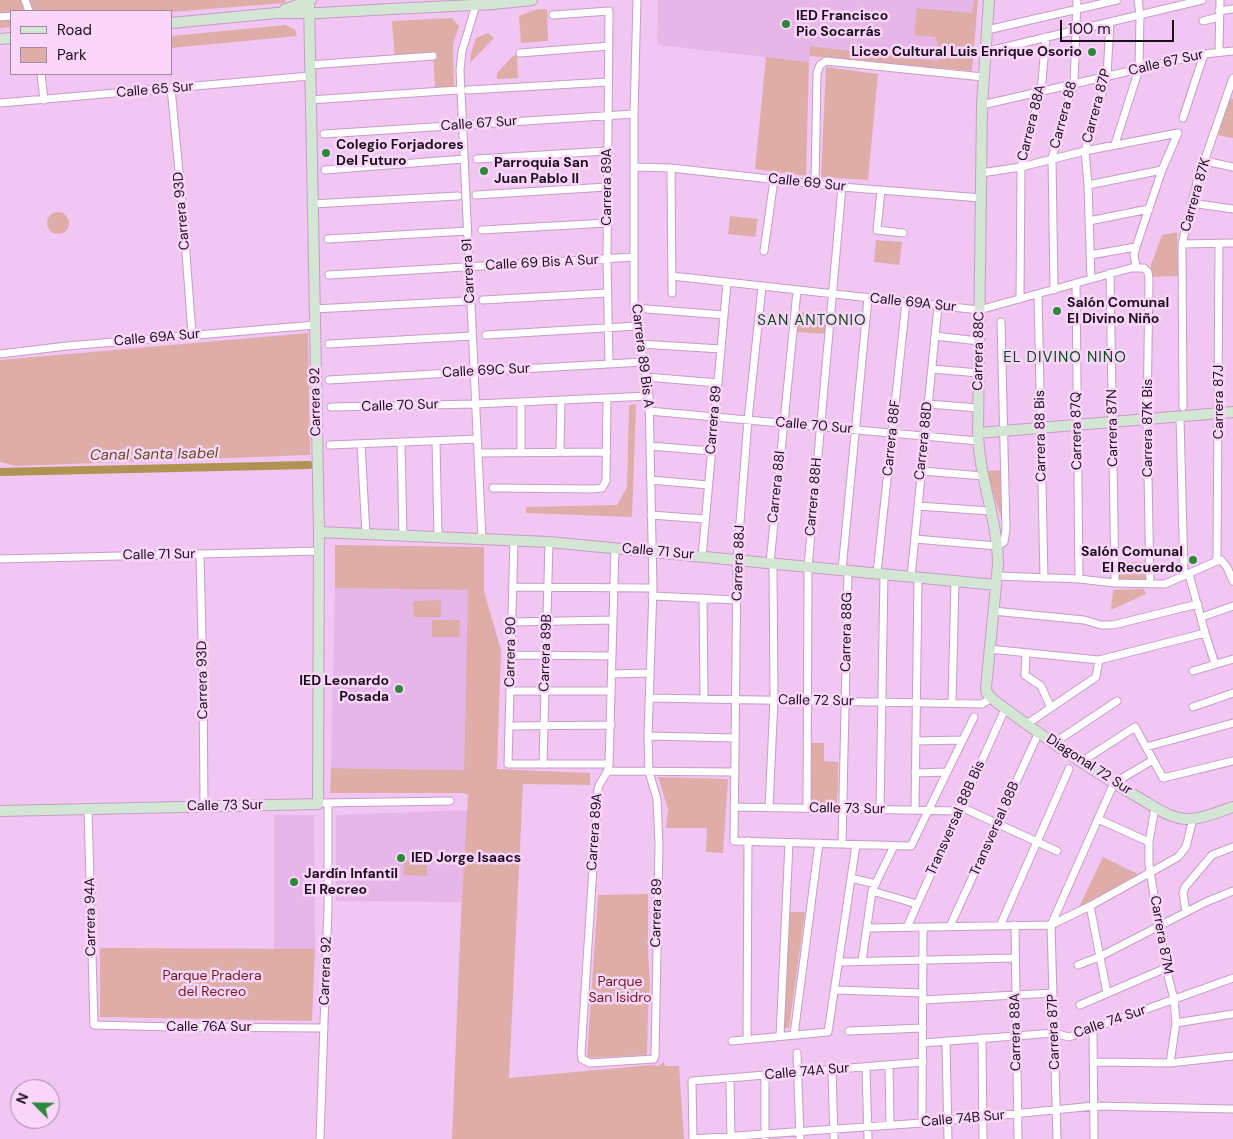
<!DOCTYPE html>
<meta charset="utf-8">
<style>
body{margin:0}
#map{position:relative;width:1233px;height:1139px;overflow:hidden;background:#f2c6f3;font-family:"DM Sans",sans-serif}
canvas{display:block}
.legend{position:absolute;left:10px;top:10px;width:162px;height:65px;box-sizing:border-box;background:#fbd6fb;border:1px solid #a286a3;margin:0;padding:6px 9px;list-style:none;font-size:15px;color:#1d0e1e}
.legend li{display:flex;align-items:center;gap:10px;height:25px}
.legend b{width:25px;border:1px solid #a286a3}
.north{position:absolute;left:10px;top:1079px;width:50px;height:50px;box-sizing:border-box;background:#fbd6fb;border:1px solid #a286a3;border-radius:50%;rotate:293deg;font-size:14px;font-weight:700;line-height:20px;text-align:center;color:#1d0e1e}
.north::after{content:'';display:block;margin:auto;width:18px;height:22px;background:#2c883a;clip-path:polygon(50% 0,100% 100%,50% 72%,0 100%)}
.scale{position:absolute;left:1060px;top:20px;width:114px;height:22px;box-sizing:border-box;border:2px solid #1d0e1e;border-top:0;padding-left:6px;font-size:15px;line-height:18px;white-space:nowrap;color:#1d0e1e;-webkit-text-stroke:4px #fbd6fb;paint-order:stroke}
</style>
<div id="map">
<canvas width="1233" height="1139"></canvas>
<ul class="legend">
<li><b style="height:6px;background:#d2e6d3"></b>Road</li>
<li><b style="height:14px;background:#deada8"></b>Park</li>
</ul>
<div class="north">N</div>
<div class="scale">100 m</div>
</div>
<script>
const ctx = document.querySelector('canvas').getContext('2d');
ctx.lineJoin = 'round';
function fillPath(path, color) {
  ctx.fillStyle = color;
  ctx.fill(path, 'evenodd');
}
function stroke(path, color, width, dash) {
  ctx.strokeStyle = color;
  ctx.lineWidth = width;
  ctx.lineCap = dash ? 'butt' : 'round';
  ctx.setLineDash(dash || []);
  ctx.stroke(path);
}
function drawText(font, color, halo, rows, align = 'center') {
  ctx.font = font + ' "DM Sans",sans-serif';
  ctx.lineWidth = 5;
  ctx.setLineDash([]);
  ctx.textBaseline = 'middle';
  ctx.strokeStyle = halo;
  ctx.fillStyle = color;
  for (const [text, x, y, turn = 0] of rows) {
    ctx.save();
    ctx.translate(x, y);
    ctx.rotate((+turn || 0) * Math.PI / 180);
    ctx.textAlign = isNaN(turn) ? turn : align;
    if (halo) ctx.strokeText(text, 0, 0);
    ctx.fillText(text, 0, 0);
    ctx.restore();
  }
}
fillPath(new Path2D(`
 M658,0H974L973,13L935,37L939,51L938,61L810,46L809,62L657,45Z
 M335,588L469,590L464,770L331,768Z
 M468,810L463,902L336,901V815Z
 M274,815H314L315,949H274Z`), '#e7b6e8');
fillPath(new Path2D(`
 M0,0H285V3L171,12L11,11V27L0,28Z
 M974,0H978L972,71L809,56L810,46L938,61L939,51L935,37L914,35L917,8L972,13Z
 M547,9L548,41L521,43L519,16L534,10Z
 M452,18L459,26L453,45L454,87L435,88L433,56L395,59L392,21Z
 M286,25L295,30L297,36L171,48V36Z
 M488,33L494,38L470,63L471,53L476,38Z
 M517,55L518,78L497,79V73L513,56Z
 M766,57L809,62L806,176L755,169Z
 M826,67L878,74L868,180L821,177Z
 M1229,99H1233V138L1218,135Z
 M47 223a11 11 0 1 1 22 0a11 11 0 1 1-22 0Z
 M730,216L758,219L755,237L728,234Z
 M1177,232L1178,276L1151,277V265L1162,235Z
 M876,240L902,242L899,265L874,262Z
 M799,312L827,314L826,334L797,332Z
 M308,333L310,455L16,466L0,462V360Z
 M636,404L632,517L526,513V507L617,505L627,487L629,405Z
 M1001,470L1004,526L986,471Z
 M335,545L484,547V591L501,650L497,769L590,773V785L523,784L509,1078L652,1065L658,1066L664,1062L665,1066H679L684,1139H452L461,915L468,795L464,793H330L331,768L464,770L468,590L335,588Z
 M1119,562H1145L1146,581L1119,580Z
 M1144,589L1146,594L1111,610L1113,590Z
 M441,600V617H414L413,601Z
 M432,620H460L459,637H432Z
 M811,743H824V761L838,762V793L837,794V804H810Z
 M658,777L728,779L723,853L706,852L707,828H666L668,809Z
 M1103,857L1138,874L1079,907Z
 M427,860V876L403,875L404,861Z
 M648,894V953L650,985L648,1011L647,1055L587,1058L598,895Z
 M789,912H805L789,1028L782,1029Z
 M100,948L315,949L312,1021L100,1017Z`), '#deada8');
stroke(new Path2D(`
 M0,472L309,465`), '#b09350', 8);
const street = new Path2D(`
 M25,0L29,11
 M476,5L462,51L460,70L482,539
 M1219,11L1233,9
 M553,15L609,11L607,259L609,363
 M0,17L11,16
 M1203,21L1219,17
 M987,30L1117,0
 M993,50L1202,0
 M1219,52L1220,0
 M520,53L609,46
 M309,65L433,56
 M41,74L44,100
 M171,88L183,213L192,334
 M468,90L608,82
 M310,100L458,90
 M0,103L310,76
 M982,105L1204,54L1233,51
 M1183,118L1204,54
 M324,134L634,114
 M1115,144L1139,69L1140,15L1138,0
 M477,159L607,151
 M1205,161L1233,167
 M634,167L671,168L842,187L981,198
 M671,168L672,293
 M325,170L464,159
 M981,173L1021,167L1085,151L1178,133
 M815,184L817,73L820,65L826,61L983,77
 M1088,185L1162,170
 M881,190L877,230L903,233
 M476,195L607,187
 M1191,203L1233,209
 M312,204L458,196
 M1089,221L1149,209
 M482,230L607,223
 M328,239L467,231
 M1182,244L1233,243
 M764,251L774,180
 M1090,255L1136,247
 M1136,267L1134,255L1136,247L1162,170L1178,133
 M1110,273L1115,583
 M329,275L634,257
 M672,276L979,310L1131,268H1144L1148,272L1149,279L1147,420L1150,584
 M1091,279L1088,185L1085,151L1107,76L1110,22
 M1076,283L1079,579
 M762,287L748,420L737,560L734,841L911,846L974,717
 M1054,290L1052,158L1061,122L1074,84L1077,0
 M1038,294L1044,578
 M1020,299L1021,167L1041,91L1046,37
 M483,300L607,293
 M634,308L724,315
 M314,309L466,301
 M486,335L637,326
 M935,336L979,341
 M329,344L472,336
 M640,344L721,349
 M0,354L67,346L315,325
 M932,369L979,373
 M646,377L718,383
 M329,380L643,362
 M521,402V453
 M928,404L978,408
 M331,407L476,404L649,396
 M1183,407L1182,244L1197,182L1233,78
 M649,411L978,441
 M1180,417L1184,576
 M436,441L438,537
 M401,442L403,536
 M361,444L366,534
 M330,445L477,439
 M650,446L711,451
 M560,452L561,400
 M478,453L607,452
 M922,471L983,476
 M651,480L708,485
 M493,488L593,489L602,488L606,481L607,398
 M918,506L990,511
 M651,515L705,519
 M915,539L997,546L1004,542L1006,529L1001,322
 M514,540L508,764H609
 M615,548L609,764C609,774 600,780 598,789L581,1054L582,1059L590,1063L654,1059L655,1056L659,845L657,799L649,772L648,736L653,588L649,396L634,308V114L637,0
 M200,554L203,679L204,806
 M702,557L727,283
 M0,559L319,551
 M1217,561L1219,243
 M770,563L797,291
 M842,570L868,298
 M877,573L906,302
 M1189,574L1205,633L1215,664
 M997,576L1079,579L1115,583L1165,584L1217,561L1221,560L1227,567L1233,581
 M911,577L938,306
 M513,587L653,588
 M652,596L737,600
 M703,598L704,699
 M993,611L1084,620L1101,625H1113L1198,604
 M1202,617L1233,606
 M512,622L613,620
 M989,649L1099,660L1205,633
 M1026,653L1025,675L1041,686L1051,708
 M511,655L612,656
 M1193,671L1233,659
 M612,674L650,673
 M510,691H611
 M649,698L982,704L991,698
 M952,703L955,581
 M1193,707L1233,693
 M1027,724L1096,677L1099,660
 M509,726L611,725
 M648,736L735,738
 M916,741L963,740
 M1054,743L1117,701
 M1146,747L1233,723
 M1081,762L1135,727L1163,778L1233,761
 M543,764L549,542
 M609,771L735,772
 M915,773L947,772
 M324,803L450,801
 M734,807L959,811
 M961,807L1057,851
 M1155,807L1149,842V865L1166,968L1174,999L1176,1023L1170,1063
 M769,808L774,700L773,563
 M807,808L808,567L842,187
 M88,809L94,1025L174,1027L324,1028
 M880,810L884,574
 M915,810L918,577
 M1098,819L1149,842
 M842,844L848,571
 M851,878L876,884
 M872,891L917,904
 M1090,906L1107,993
 M1186,912L1183,893L1185,887L1212,855L1233,847
 M1015,925L1018,1139
 M950,926L1039,732
 M1000,926L1069,769
 M907,927L1005,709
 M867,928L1051,925L1090,906L1178,857L1186,847L1193,819
 M862,961L872,891L894,846
 M839,962L1015,958
 M1078,965L1099,957L1206,902L1233,891
 M835,990L923,993
 M923,1000L1053,993
 M1080,1005L1166,968
 M1176,1023L1233,1014
 M1093,1028L1094,1139
 M849,1031L923,1028
 M794,1035L819,843
 M780,1036L789,843
 M982,1038L983,1139
 M747,1039L748,841
 M732,1041L828,1032L856,845
 M946,1041L948,1139
 M923,1043L1054,1033L1069,1037L1233,978
 M797,1053L800,1139
 M923,1062L692,1081L693,1139L922,1123L1094,1106L1233,1109
 M1094,1062L1170,1063L1233,1056
 M889,1065L890,1125
 M866,1067L868,1139
 M832,1070L834,1139
 M765,1075V1139
 M730,1078L731,1139
 M922,1123L923,927
 M320,1139L328,907V803
 M1057,1139L1051,925L1114,783L1153,760`);
const secondary = new Path2D(`
 M989,0L982,105L978,433C979,478 998,520 998,565L986,688L987,693L995,701C1042,736 1090,770 1141,799C1155,807 1172,820 1189,819C1204,819 1220,811 1233,807
 M284,10L311,0
 M171,23L277,13H319L391,9L493,4L532,0
 M0,39L11,38
 M978,433L1233,412
 M319,532L549,542L996,585
 M0,811L318,804L319,532L309,1`);
stroke(street, '#c79cc7', 9);
stroke(secondary, '#c79cc7', 12);
stroke(street, '#fff', 7);
stroke(secondary, '#d2e6d3', 10);
for (const [x, y, r, color] of [
 [786,24,5,"#2c883a"],
 [1092,52,5,"#2c883a"],
 [326,153,5,"#2c883a"],
 [484,171,5,"#2c883a"],
 [1057,311,5,"#2c883a"],
 [1193,560,5,"#2c883a"],
 [399,689,5,"#2c883a"],
 [401,858,5,"#2c883a"],
 [294,882,5,"#2c883a"]
]) {
  const dot = new Path2D();
  dot.arc(x, y, r, 0, 2 * Math.PI);
  ctx.fillStyle = color;
  ctx.fill(dot);
  stroke(dot, '#fbd6fb', 2);
}
drawText('bold 14px', '#1d0e1e', '#fbd6fb', [
 ["IED Francisco",796,16],
 ["Pio Socarrás",796,32],
 ["Liceo Cultural Luis Enrique Osorio",1082,52,"right"],
 ["Colegio Forjadores",336,145],
 ["Del Futuro",336,161],
 ["Parroquia San",494,163],
 ["Juan Pablo II",494,179],
 ["Salón Comunal",1067,303],
 ["El Divino Niño",1067,319],
 ["Salón Comunal",1183,552,"right"],
 ["El Recuerdo",1183,568,"right"],
 ["IED Leonardo",389,681,"right"],
 ["Posada",389,697,"right"],
 ["IED Jorge Isaacs",411,858],
 ["Jardín Infantil",304,874],
 ["El Recreo",304,890]
], 'left');
drawText('14px', '#1d0e1e', '#fbd6fb', [
 ["Calle 67 Sur",1166,63,-13],
 ["Calle 65 Sur",155,90,-5],
 ["Carrera 87P",1097,106,-75],
 ["Carrera 88",1064,115,-75],
 ["Carrera 88A",1032,123,-76],
 ["Calle 67 Sur",479,124,-4],
 ["Calle 69 Sur",807,183,6],
 ["Carrera 89A",607,187,-90],
 ["Carrera 87K",1196,195,-74],
 ["Carrera 93D",182,211,-95],
 ["Calle 69 Bis A Sur",542,263,-3],
 ["Carrera 91",469,271,-93],
 ["Calle 69A Sur",913,303,6],
 ["Calle 69A Sur",157,338,-5],
 ["Carrera 88C",979,351,-89],
 ["Carrera 89 Bis A",642,356,83],
 ["Calle 69C Sur",486,371,-3],
 ["Carrera 92",316,402,-91],
 ["Carrera 87J",1219,402,-90],
 ["Calle 70 Sur",400,406,-2],
 ["Carrera 89",714,420,-85],
 ["Calle 70 Sur",814,426,5],
 ["Carrera 87N",1113,428,-91],
 ["Carrera 87K Bis",1148,428,-90],
 ["Carrera 87Q",1077,431,-91],
 ["Carrera 88 Bis",1041,436,-91],
 ["Carrera 88F",892,438,-84],
 ["Carrera 88D",924,441,-84],
 ["Carrera 88I",777,487,-84],
 ["Carrera 88H",814,497,-85],
 ["Calle 71 Sur",658,552,5],
 ["Calle 71 Sur",159,555,-1],
 ["Carrera 88J",739,563,-88],
 ["Carrera 88G",847,632,-89],
 ["Carrera 90",511,652,-89],
 ["Carrera 89B",546,653,-88],
 ["Carrera 93D",203,680,-91],
 ["Calle 72 Sur",816,701,1],
 ["Diagonal 72 Sur",1089,765,33],
 ["Calle 73 Sur",225,806,-1],
 ["Calle 73 Sur",847,809,1],
 ["Transversal 88B Bis",956,818,-66],
 ["Transversal 88B",995,829,-66],
 ["Carrera 89A",595,832,-86],
 ["Carrera 89",657,913,-89],
 ["Carrera 94A",91,917,-91],
 ["Carrera 87M",1161,935,80],
 ["Carrera 92",326,971,-88],
 ["Calle 74 Sur",1110,1022,-19],
 ["Calle 76A Sur",209,1027],
 ["Carrera 88A",1016,1032,-91],
 ["Carrera 87P",1054,1032,-92],
 ["Calle 74A Sur",807,1072,-5],
 ["Calle 74B Sur",963,1119,-5]
]);
drawText('14px', '#721a19', '#fbd6fb', [
 ["Parque Pradera",212,976],
 ["del Recreo",212,992],
 ["Parque",620,982],
 ["San Isidro",620,998]
]);
ctx.letterSpacing = '1px';
drawText('15px', '#0b4917', '#fbd6fb', [
 ["SAN ANTONIO",812,321],
 ["EL DIVINO NIÑO",1065,358]
]);
ctx.letterSpacing = '0px';
drawText('italic 15px', '#624d1a', '#fbd6fb', [
 ["Canal Santa Isabel",154,455,-1]
]);
</script>
